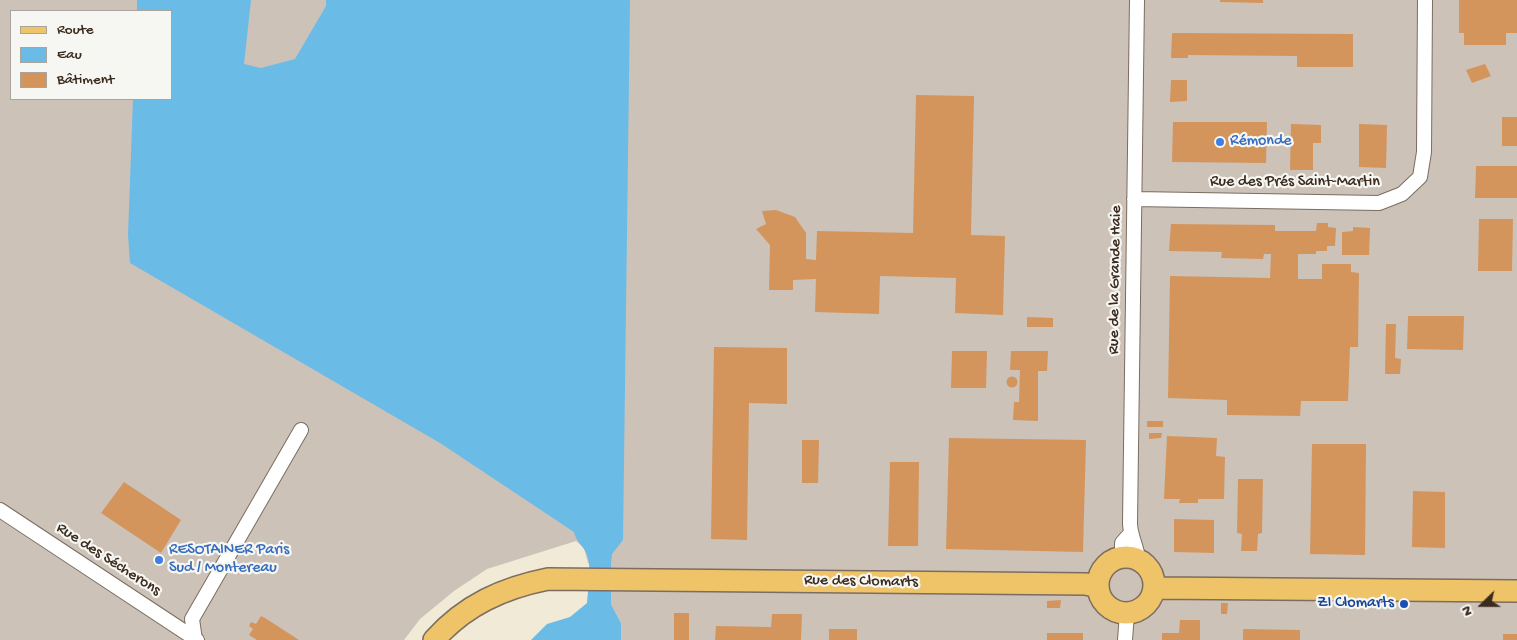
<!DOCTYPE html>
<meta charset="utf-8">
<style>
body{margin:0}
#map{position:relative;width:1517px;height:640px;overflow:hidden;background:#f1ead7;font-family:"Gochi Hand",sans-serif}
canvas{display:block}
.legend{position:absolute;left:10px;top:10px;width:162px;height:90px;box-sizing:border-box;background:#f6f6f2;border:1px solid #aba49d;margin:0;padding:6px 9px;list-style:none;font-size:15px;color:#3b2a1e}
.legend li{display:flex;align-items:center;gap:10px;height:25px}
.legend b{width:25px;border:1px solid #aba49d}
.north{position:absolute;left:1457px;top:580px;width:50px;height:50px;-webkit-text-stroke:4px #f6f6f2;paint-order:stroke;rotate:248deg;font-size:14px;font-weight:700;line-height:20px;text-align:center;color:#3b2a1e}
.north::after{content:'';display:block;margin:auto;width:18px;height:22px;background:#3b2a1e;clip-path:polygon(50% 0,100% 100%,50% 72%,0 100%)}
</style>
<div id="map">
<canvas width="1517" height="640"></canvas>
<ul class="legend">
<li><b style="height:6px;background:#efc469"></b>Route</li>
<li><b style="height:14px;background:#6abbe6"></b>Eau</li>
<li><b style="height:14px;background:#d4955d"></b>Bâtiment</li>
</ul>
<div class="north">N</div>
</div>
<script>
const ctx = document.querySelector('canvas').getContext('2d');
ctx.lineJoin = 'round';
function fillPath(path, color) {
  ctx.fillStyle = color;
  ctx.fill(path, 'evenodd');
}
function stroke(path, color, width, dash) {
  ctx.strokeStyle = color;
  ctx.lineWidth = width;
  ctx.lineCap = dash ? 'butt' : 'round';
  ctx.setLineDash(dash || []);
  ctx.stroke(path);
}
function drawText(font, color, halo, rows, align = 'center') {
  ctx.font = font + ' "Gochi Hand",sans-serif';
  ctx.lineWidth = 4.5;
  ctx.setLineDash([]);
  ctx.textBaseline = 'middle';
  ctx.strokeStyle = halo;
  ctx.fillStyle = color;
  for (const [text, x, y, turn = 0] of rows) {
    ctx.save();
    ctx.translate(x, y);
    ctx.rotate((+turn || 0) * Math.PI / 180);
    ctx.textAlign = isNaN(turn) ? turn : align;
    if (halo) ctx.strokeText(text, 0, 0);
    ctx.fillText(text, 0, 0);
    ctx.restore();
  }
}
fillPath(new Path2D(`
 M0,0H1517V640H621V623L611,604V563H588L584,548L576,541L487,569L454,591L420,619L404,640H0ZM11,11H171V99H11Z`), '#ccc2b8');
fillPath(new Path2D(`
 M137,0H251L244,64L261,68L295,59L326,6V0H630L623,540L612,554L611,563V604L621,623V640H531L547,624L570,617L587,603C588,589 592,569 587,555C584,546 576,542 574,532L440,443L130,263L128,235L133,99H171V11H137Z`), '#6abbe6');
fillPath(new Path2D(`
 M1220,0H1263V3L1220,2Z
 M1459,0H1517V33H1506V45H1464V33H1459Z
 M1172,33L1353,34V67H1297V56L1188,55V58H1171Z
 M1485,64L1491,76L1472,83L1466,70Z
 M1171,80H1187V101L1170,102Z
 M916,95L974,96L971,235L1005,236L1003,315L955,313L956,278L880,276L879,314L815,312L816,279L793,280V290H769L770,245L756,229L766,224L762,211L776,210L795,217L806,233V259L816,260L817,231L913,233Z
 M1502,117H1517V146H1502Z
 M1173,122H1267L1266,163L1172,162Z
 M1291,124L1321,125V143H1313V170H1290Z
 M1359,124L1387,125L1386,168L1359,167Z
 M1476,166H1517V198H1475Z
 M1479,219H1513L1512,271H1478Z
 M1317,223H1328V227L1336,228L1335,246H1327V251H1316V254H1298V279H1322V264H1351V272L1359,273L1358,347H1350L1348,401H1301L1300,416L1227,415V400L1168,398L1170,276L1270,278L1271,254H1264L1263,259L1221,258L1222,252L1169,251L1171,224L1275,225V231H1316Z
 M1353,227L1370,228L1369,255H1342V232L1353,231Z
 M1408,316H1464L1463,350L1407,349Z
 M1027,317L1053,318V327H1027Z
 M1386,324H1396L1395,358L1401,359L1400,374H1385Z
 M714,347L787,348V404L749,403L747,540L711,539Z
 M952,351H987L986,388H951Z
 M1011,351H1048L1047,371H1038V421L1013,420L1014,402H1019L1020,370H1010Z
 M1006.5 382a5.5 5.5 0 1 1 11 0a5.5 5.5 0 1 1-11 0Z
 M1147,421H1163V427H1147Z
 M1149,433H1162L1161,438L1149,439Z
 M1167,436L1217,438L1216,456L1225,457L1224,499H1198V503H1179L1180,499H1164Z
 M949,438L1086,440L1083,552L946,549Z
 M802,440H819L818,483H802Z
 M1312,444H1366L1365,555L1310,554Z
 M890,462H919L918,546H888Z
 M1238,479H1263L1262,533L1258,534L1257,551H1241L1242,534L1237,533Z
 M124,482L181,520L161,553L101,513Z
 M1413,491L1445,492V548L1412,547Z
 M1174,519L1214,520V553L1174,552Z
 M1061,600L1060,608H1047V601Z
 M1221,603H1228L1227,614H1221Z
 M674,613H689V640H674Z
 M772,614H802L801,640H715L716,626L771,627Z
 M261,616L265,618L299,640H257L249,635L253,629L249,626L251,622L256,624Z
 M1180,620H1200V640H1162V633H1179Z
 M829,629H857V640H829Z
 M1243,629L1300,630V640H1243Z
 M1047,633H1083V640H1047Z
 M1503,634H1517V640H1503Z`), '#d4955d');
const street = new Path2D(`
 M1137,0L1130,523C1130,536 1137,546 1138,559
 M1134,199L1379,203L1402,194L1420,177L1424,152L1425,0
 M0,510L197,640
 M1122,557V543L1130,534
 M195,640L192,619L301,430
 M1125,640L1127,613`);
const primary = new Path2D(`
 M1098 585a28 28 0 1 1 56 0a28 28 0 1 1-56 0Z
 M1155,588L1517,591
 M434,640C465,605 503,588 548,579L1086,584L1098,587`);
stroke(street, '#7b6d5f', 16);
stroke(primary, '#7b6d5f', 24);
stroke(street, '#fff', 14);
stroke(primary, '#efc469', 21);
for (const [x, y, r, color] of [
 [1220,142,5,"#3f7fe0"],
 [159,560,5,"#3f7fe0"],
 [1404,604,5,"#1a4fb4"]
]) {
  const dot = new Path2D();
  dot.arc(x, y, r, 0, 2 * Math.PI);
  ctx.fillStyle = color;
  ctx.fill(dot);
  stroke(dot, '#f6f6f2', 2);
}
drawText('16px', '#366cbe', '#f6f6f2', [
 ["Rémonde",1230,142],
 ["RESOTAINER Paris",169,551],
 ["Sud / Montereau",169,569]
], 'left');
drawText('16px', '#3b2a1e', '#f6f6f2', [
 ["Rue des Prés Saint-Martin",1295,183],
 ["Rue de la Grande Haie",1116,280,-89],
 ["Rue des Sécherons",108,560,33],
 ["Rue des Clomarts",861,582,1]
]);
drawText('16px', '#164399', '#f6f6f2', [
 ["ZI Clomarts",1394,604]
], 'right');
</script>
